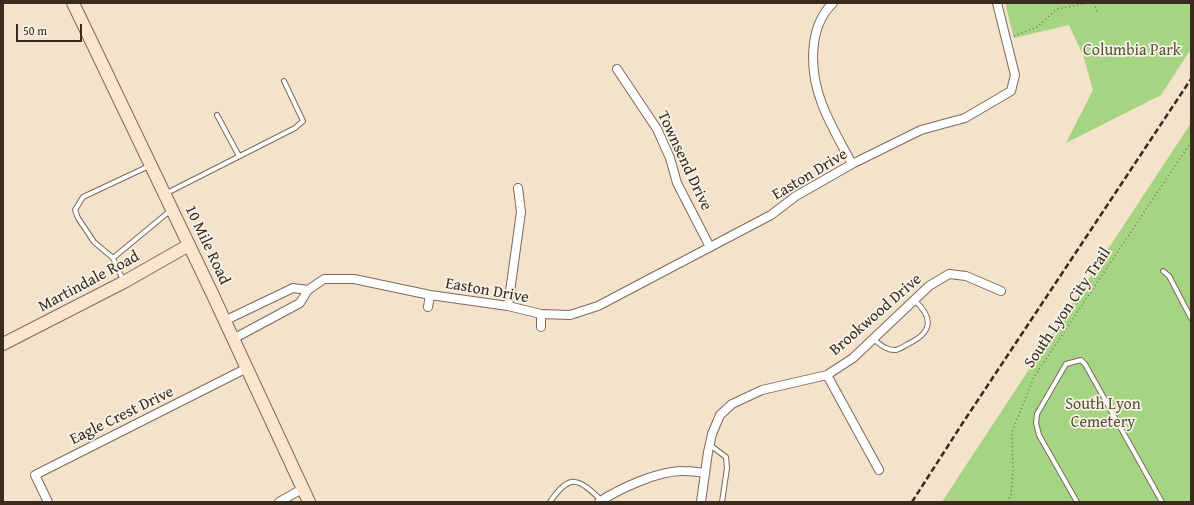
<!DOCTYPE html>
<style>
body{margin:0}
#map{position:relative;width:1194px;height:505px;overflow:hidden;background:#f5e2cb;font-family:"Gentium Book Plus",serif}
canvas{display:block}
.frame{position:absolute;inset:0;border:4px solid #3b2a1e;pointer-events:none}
.scale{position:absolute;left:16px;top:24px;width:66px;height:18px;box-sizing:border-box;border:2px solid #3b2a1e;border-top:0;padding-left:5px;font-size:12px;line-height:14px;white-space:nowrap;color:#3b2a1e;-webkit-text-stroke:3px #f7f3e8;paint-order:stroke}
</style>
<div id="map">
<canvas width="1194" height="505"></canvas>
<div class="frame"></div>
<div class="scale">50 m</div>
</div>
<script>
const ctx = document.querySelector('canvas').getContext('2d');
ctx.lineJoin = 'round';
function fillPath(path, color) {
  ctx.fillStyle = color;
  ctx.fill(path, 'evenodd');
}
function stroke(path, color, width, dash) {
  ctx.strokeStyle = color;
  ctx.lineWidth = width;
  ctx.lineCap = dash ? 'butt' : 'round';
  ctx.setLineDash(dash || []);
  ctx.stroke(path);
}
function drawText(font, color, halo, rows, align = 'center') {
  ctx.font = font + ' "Gentium Book Plus",serif';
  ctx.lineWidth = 3.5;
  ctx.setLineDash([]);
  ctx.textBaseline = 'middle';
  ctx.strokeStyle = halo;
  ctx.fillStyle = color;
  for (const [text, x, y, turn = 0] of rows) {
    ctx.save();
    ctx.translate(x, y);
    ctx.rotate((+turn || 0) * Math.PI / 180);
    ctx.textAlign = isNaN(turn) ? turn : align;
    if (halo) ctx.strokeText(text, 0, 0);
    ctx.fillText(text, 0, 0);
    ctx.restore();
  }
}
fillPath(new Path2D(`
 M1005,3H1191V49L1161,95L1066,143L1093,90L1083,55L1069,25L1014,38Z
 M1191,123V502H942L976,450Z`), '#a5d482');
const lane = new Path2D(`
 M217,115L239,156
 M165,194L295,128L303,121L284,81
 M113,258L171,210
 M1163,271L1169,276L1191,318
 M123,280L113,258L94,242L78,218L75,210L83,197L149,166
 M873,339C880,344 887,351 896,350C900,349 906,345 910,343C934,331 932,316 914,300
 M710,445L726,457L727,468L722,502
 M550,502C570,473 578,478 601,500
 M1077,502L1039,435L1036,423L1037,414L1066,364L1081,360L1085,364L1162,502`);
const street = new Path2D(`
 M833,3C807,28 810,73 822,104C830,125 842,145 852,164
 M617,69L657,129L670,158L677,183L710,247
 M508,306L521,212L518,188
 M428,307L430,295
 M541,314V327
 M224,321L293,288L308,290
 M233,339L300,303L308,290L324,279H354L430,295L508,306L541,314L570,315L598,306L771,215L796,196L852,164L921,130L965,118L1011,91L1015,75L997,3
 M827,375L879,470
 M48,502L35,475L247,368
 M279,502L302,489
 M599,502C619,489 659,470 684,471C691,471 698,472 705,473
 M701,502L708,452L712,434L720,415L732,404L762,390L827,375L853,358L929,286L949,274L966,276L1001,291`);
const secondary = new Path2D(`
 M73,3L211,291L309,502
 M3,344L124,282L189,245`);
stroke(lane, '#7c6a5b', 6);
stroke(street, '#7c6a5b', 10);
stroke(secondary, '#7c6a5b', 14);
stroke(new Path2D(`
 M1094,3L1097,12
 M1014,36L1037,27L1057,9L1088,3
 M1007,502L1011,495L1013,472L1012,432L1034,377L1191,142`), '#7c6a5b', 1.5, [1, 3]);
stroke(lane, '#fff', 4);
stroke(street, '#fff', 8);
stroke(secondary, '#fce5cf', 12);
stroke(new Path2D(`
 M912,502L962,424L1191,79`), '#3b2a1e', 2.5, [6, 3]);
drawText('16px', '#565437', '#f7f3e8', [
 ["Columbia Park",1132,51],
 ["South Lyon",1103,405],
 ["Cemetery",1103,423]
]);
drawText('16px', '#3b2a1e', '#f7f3e8', [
 ["Townsend Drive",684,161,65],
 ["Easton Drive",810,175,-31],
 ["10 Mile Road",207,245,65],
 ["Martindale Road",89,282,-28],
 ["Easton Drive",487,291,10],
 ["South Lyon City Trail",1068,308,-56],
 ["Brookwood Drive",876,315,-41],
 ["Eagle Crest Drive",122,416,-26]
]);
</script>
